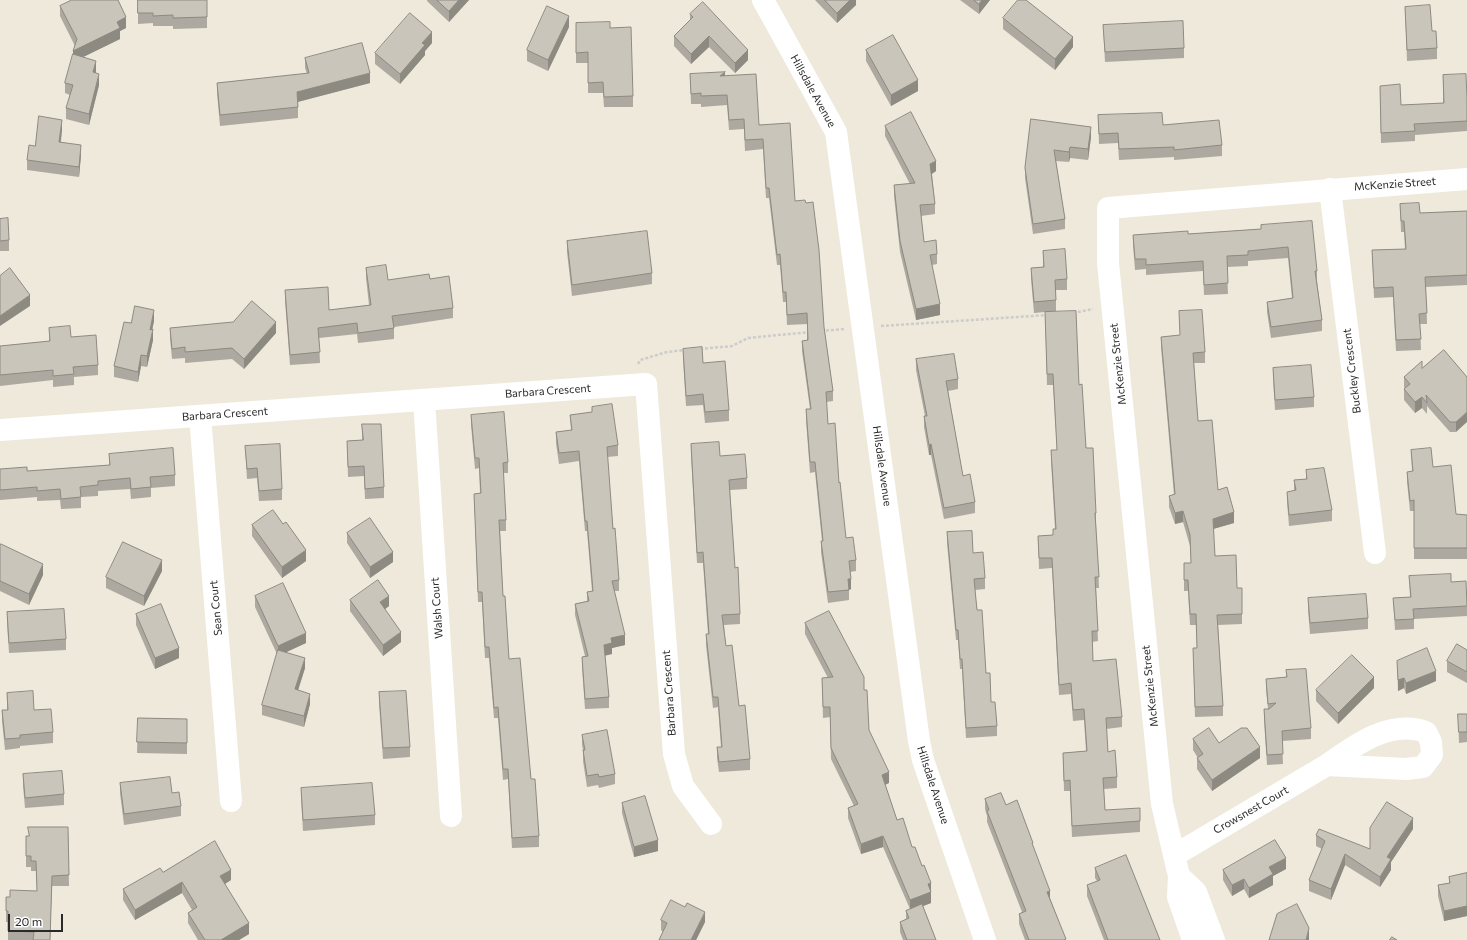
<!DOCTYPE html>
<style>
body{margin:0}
#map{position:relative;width:1467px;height:940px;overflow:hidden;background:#eee9da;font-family:Commissioner,sans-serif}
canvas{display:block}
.scale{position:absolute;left:8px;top:914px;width:55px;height:18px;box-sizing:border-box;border:2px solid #2a2a2a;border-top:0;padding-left:5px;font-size:12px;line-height:14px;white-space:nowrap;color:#2a2a2a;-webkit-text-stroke:3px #fff;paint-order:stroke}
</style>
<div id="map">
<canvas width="1467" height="940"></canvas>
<div class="scale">20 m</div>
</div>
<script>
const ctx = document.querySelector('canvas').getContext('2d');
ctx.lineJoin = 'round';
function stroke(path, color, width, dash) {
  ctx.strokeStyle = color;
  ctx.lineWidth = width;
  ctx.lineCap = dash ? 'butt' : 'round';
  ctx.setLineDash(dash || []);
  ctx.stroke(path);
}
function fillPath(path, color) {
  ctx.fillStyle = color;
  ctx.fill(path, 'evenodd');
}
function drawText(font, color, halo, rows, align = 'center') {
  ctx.font = font + ' Commissioner,sans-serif';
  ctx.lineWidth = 3;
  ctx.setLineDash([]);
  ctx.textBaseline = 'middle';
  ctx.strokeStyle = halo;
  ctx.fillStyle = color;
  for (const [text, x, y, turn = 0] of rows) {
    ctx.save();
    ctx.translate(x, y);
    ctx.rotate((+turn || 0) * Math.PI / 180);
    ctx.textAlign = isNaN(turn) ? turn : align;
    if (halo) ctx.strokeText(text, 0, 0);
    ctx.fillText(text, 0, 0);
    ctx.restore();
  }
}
stroke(new Path2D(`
 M1073,313L1093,309
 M881,326L1048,315
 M821,331L844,329
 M700,349L732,346L748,338L810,332
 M638,364L640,360L667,352L685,350`), '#ccc', 2.5, [3, 2]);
stroke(new Path2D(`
 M763,0L836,132L919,741L923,760L985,940
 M1330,189L1375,553
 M424,400L451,816
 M200,416L231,801
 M0,430L646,384L674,754L683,786L711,824
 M1175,855L1327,765L1406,769L1423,767L1432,755L1431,742L1426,732C1390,719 1355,745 1327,765
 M1179,876L1196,892L1214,940
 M1193,940L1178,897L1179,876L1162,804L1108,263V208L1467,179`), '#fff', 22);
fillPath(new Path2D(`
 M138,0L207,17V28L173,29V26H153V23L138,24Z
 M427,0H469L449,22L427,1Z
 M815,0H856V5L837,23Z
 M960,0H990L979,14Z
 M60,6L126,28L120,31V39L83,57L96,71V73L99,85L89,125L66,119V108L70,95L65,93V83L73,55L75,46L60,16Z
 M1405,7L1432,31L1437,48V59L1407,61Z
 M690,14L748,60L735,73L709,47L691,64L674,46V36L690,20Z
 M1003,18L1073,47L1055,70L1003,29Z
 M576,23L610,28L633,96V107H604L603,93H588V63H576Z
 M1103,25L1184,48V58L1105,62Z
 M569,27L548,71L527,61V50Z
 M432,43L425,51V55L400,84L375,64V53Z
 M866,50L918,91L891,106L866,61Z
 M305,58L370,83L298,102V118L220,126L217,93V83L307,74L305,68Z
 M690,74L725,76L759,125L795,201L824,327L833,391V401L826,402L828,424L839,483L846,538L856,560V571L850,572L851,589L849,590V600L828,603L821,552V541H822L815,472L810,473L806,420V409H810L802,351V341L807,340V324L787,325L786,302H783L780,265H777L769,198H766L763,149L745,151L744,129L729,130L727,105L701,107V104H691Z
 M1443,75L1467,99V131L1415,135V141L1381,143L1380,86L1401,105L1443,103Z
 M1098,115L1163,125L1222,145V156L1174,160V157L1119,160L1118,143L1099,144Z
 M1031,119L1091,137L1088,160L1070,158L1069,162L1056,161L1065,219V229L1033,234L1025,178V168Z
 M885,126L936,171L932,174L935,204V214L921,216L924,242L937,254V264L932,265L940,315L916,320L900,252L894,196V185L910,184L885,136Z
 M62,130L61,142L81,155L79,177L27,170V160L35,146Z
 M1400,204L1420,213L1467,211V285L1426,287L1427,324H1420L1421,350L1396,351L1393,297L1374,298L1372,250L1405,249L1404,232H1401Z
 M0,219L9,240V251H0Z
 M1261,225L1317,271V281L1322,320V331L1271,338L1267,312V302L1292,298L1288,258L1248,261V266L1227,267L1228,294L1204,295L1203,271L1146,275V269L1135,270L1133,245V235L1188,234L1261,229Z
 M567,241L652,273V284L572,296L567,252Z
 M1043,251L1067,279V290H1056V311L1034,313L1031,279V268L1043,267Z
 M366,268L388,280L430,279L453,308V318L394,327V339L358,343L357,334L319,338L320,363L290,365L285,301V290L329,310L369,305L366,278Z
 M1179,311L1205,352V363H1194L1198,421L1218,490L1234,523L1213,529L1215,556L1237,588L1242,614V624L1218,625L1223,706V716L1195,717L1193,648H1197L1196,625H1190L1188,591H1184V563H1191L1190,546L1183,522L1175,524L1169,507V496L1174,495L1161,347V337L1180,335Z
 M1045,312L1079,385L1086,448L1096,513V524L1099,588H1096L1098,641L1092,642L1093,661L1122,717V727L1106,729L1108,752L1117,777V788L1104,789L1105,810L1140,821V832L1072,837L1070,791H1064L1063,753L1086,751L1084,720L1073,721L1071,694L1059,695L1052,568L1039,569L1038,536L1053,535V529H1055L1051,460V450H1057L1053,385H1047Z
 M154,321L152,329L153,340L147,367L141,366L138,382L114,377V366L131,323Z
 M49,328L71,337L98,365V375L74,377V385L53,387V380L0,386V346L49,341Z
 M170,328L276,333L244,369L232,359L185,363V358L172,359L170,338Z
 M683,349L703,363L729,410V421L705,423L703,405L686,406L683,359Z
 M916,359L958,379V389L948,391L963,476L975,502V513L944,519L931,455H929L924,427V416H925L916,370Z
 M1273,368L1314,397V407L1275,410L1273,378Z
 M1422,368L1467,377L1456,432H1450L1427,406V414L1422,408L1415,413L1404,400V389H1405L1404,387V377Z
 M592,407L618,445V456L607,457L613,529L619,580V591H614L625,645L612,648V654L605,655L609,697V708L585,709L582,667V657L585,656L575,615V604L587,601V592L592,591L587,531H585L579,461L559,464L556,443V432L571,430L570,415L592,412Z
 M471,415L508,462V473H503L506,520V531H500L503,596L509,659L531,779L539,836V847L512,848L508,779L503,780L498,718H494L489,658H485L482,602H478L474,494L480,493L479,468L475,469L471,425Z
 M362,424L384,487V498L365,499L364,476L348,477L347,441L362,440Z
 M691,444L720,456L747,478V489L730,490L735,568L740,614V624L724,625L726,646L739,706L750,759V770L719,772L717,758V747H721L718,707L713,708L706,645V634H708L703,563H697L691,455Z
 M245,446L282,489V500L259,501L257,478L247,479Z
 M1411,450L1433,467L1456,514L1467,515V559H1414V511H1410L1407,482V472L1412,471Z
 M109,454L175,475V486L151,488V497L131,499L130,489L98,491V496L81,497V508L61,509L60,500L37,501V497L0,500V469L27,471L109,465Z
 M1306,470L1332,510V521L1289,526L1287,502V492L1294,491V480L1306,479Z
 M283,524L306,561L282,578L252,536V525Z
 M947,532L973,553L985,578V589L975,590L977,610L986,673L991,702L997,726V736L966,738L962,669H960L958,640H956L947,543Z
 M347,533L393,562L370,578L347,543Z
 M0,546L43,575L29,605L0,591Z
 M162,571L144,606L106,588V577Z
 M1409,576L1451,582L1467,596V616L1414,619V629L1395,630L1393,598L1410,597Z
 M255,596L306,643L286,652L305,668L298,690L310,704L304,727L262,715V705L277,654L255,607Z
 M1308,598L1368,618V629L1310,634L1308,609Z
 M350,600L389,606L385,609L401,642L383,656L350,611Z
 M7,612L66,639V650L9,653L7,623Z
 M136,614L179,658L155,669L136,625Z
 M805,623L864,690L869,730L889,783L885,785L897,820L931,883V903L923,906L936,940H903L900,932V922L906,919V911L910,909L883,847L861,854L848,818V808L854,806L831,759L830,717L823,718L822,678H828L805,634Z
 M1467,650V683L1447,672V661Z
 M1397,661L1436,681L1406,694L1404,688L1398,691Z
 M1286,670L1311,728V739L1282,741L1283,764L1267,765L1264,720V709H1268L1266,689V679L1286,677Z
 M1374,688L1338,724L1316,701V690Z
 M379,692L410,747V757L383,759L379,703Z
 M7,693L34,710L53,732V743L20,746V748L5,750L2,721V710H7Z
 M1458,714H1467V742L1459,743Z
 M138,718L187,719V754L137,753Z
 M582,735L615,774V784L599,788L598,785L587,787L583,761V750L582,745Z
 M1193,739L1219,743L1260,758L1212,791L1197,769V758H1198L1193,750Z
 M23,774L64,794V805L25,808L23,785Z
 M120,783L172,793L181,806V816L124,825L120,793Z
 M301,788L375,815V825L303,831L301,798Z
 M985,799L1006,805L1033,847L1050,898L1066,940H1025L1019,924V914L1022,912L987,822V816L985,809Z
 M622,803L658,851L634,857L622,813Z
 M68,827L69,886H52L50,940H8V922H6V911L10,897L37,891L36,871H31V867H26V836H28Z
 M1413,829L1391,862V870L1380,887L1345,865L1331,900L1309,891V880L1322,849L1316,846V835L1370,849Z
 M1095,868L1160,940H1104L1087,896V885L1097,881L1095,878Z
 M1286,869L1273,876V885L1249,898L1244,889L1232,896L1223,880V870Z
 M163,872L231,880L225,884L249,934L239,940H198L188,923V913L192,910L182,893L135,920L123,900V889Z
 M1467,873V916L1444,921L1438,896V885L1449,883V877Z
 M661,920L705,922L696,940H659L663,932L661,930Z`), '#ada9a0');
fillPath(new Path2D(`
 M459,0H469L449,22V11Z
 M850,0H856V5L837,23V13Z
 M982,0H990L979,14V4Z
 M569,16V27L548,71V60Z
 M126,17V28L120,31V39L73,62V51L117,22Z
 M432,32V43L425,51V55L400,84V74L422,43Z
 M709,36V47L691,64V54Z
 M1073,37V47L1055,70V59Z
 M748,50V60L735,73V63Z
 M96,61V71L93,83V72Z
 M725,72V83L720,76Z
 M370,73V83L297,102V92Z
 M99,74V85L89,125V114Z
 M918,80V91L891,106V95Z
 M62,120V130L59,152V142Z
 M1091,127V137L1088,160V149Z
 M81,145V155L79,177V167Z
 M1070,147V158L1069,162V152Z
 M936,161V171L930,175V164Z
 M30,295V306L0,326V316Z
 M940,304V315L916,320V309Z
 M154,310V321L150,340V330Z
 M276,322V333L244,369V359Z
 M153,329V340L147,367V356Z
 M141,355V366L138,382V372Z
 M1422,397V408L1415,413V402Z
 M1467,412V422L1456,432V422Z
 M931,444V455H929V445Z
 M1183,511V522L1175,524V513Z
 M1234,512V523L1213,529V519Z
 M306,550V561L282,578V567Z
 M393,552V562L370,578V567Z
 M162,560V571L144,606V596Z
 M43,564V575L29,605V594Z
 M848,579H851V589L848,590Z
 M389,596V606L380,613V602Z
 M401,632V642L383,656V645Z
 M306,633V643L278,656V646Z
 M625,635V645L612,648V654L604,656V645L611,638Z
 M179,648V658L155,669V658Z
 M305,658V668L295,700V689Z
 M1436,671V681L1406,694V683Z
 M1374,677V688L1338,724V713Z
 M1404,678V688L1398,691V680Z
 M310,694V704L304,727V716Z
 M1260,747V758L1212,791V780Z
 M889,772V783L882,786V775Z
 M1413,818V829L1391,862V870L1380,887V877L1387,857Z
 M883,836V847L861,854V844Z
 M658,840V851L634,857V847Z
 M1345,854V865L1331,900V889Z
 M1286,858V869L1273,876V885L1249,898V888L1269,867Z
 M231,870V880L220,887V876Z
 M1244,879V889L1232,896V885Z
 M182,882V893L135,920V910Z
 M931,883V903L910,911V900L928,884Z
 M1050,891V901L1047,892Z
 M1467,906V916L1444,921V911Z
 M705,912V922L696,940H691Z
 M249,923V934L239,940H221Z
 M1309,928V940H1306Z`), '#8d8a82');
const building = new Path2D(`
 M72,0H118L126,17L117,22L120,28L73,51L77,39L60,6Z
 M138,0H207V17L173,18V15L153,16V13H138Z
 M437,0H459L449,11Z
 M825,0H850L837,13Z
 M974,0H982L979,4Z
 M1018,0H1026L1073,37L1055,59L1003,18Z
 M703,2L748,50L735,63L709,36L691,54L674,36L693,17L690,14Z
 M1430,5L1432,31H1436L1437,48L1407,50L1405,7Z
 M547,6L569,16L548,60L527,50Z
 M410,13L432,32L422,43L425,45L400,74L375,53Z
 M1183,21L1184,48L1105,52L1103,25Z
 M610,22V28L631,27L633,96L604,97L603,82L588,83V52L576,53V23Z
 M893,35L918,80L891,95L866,50Z
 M362,43L370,73L297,92L298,107L220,115L217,83L309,73L305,58Z
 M73,54L96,61L93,72L99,74L89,114L66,108L73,85L65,83Z
 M725,72L720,76L756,74L759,125L790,123L795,201L805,200L806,203L813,202L819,250L824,327L833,391L826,392L828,424L835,423L839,483L840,482L846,538L853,537L856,560L849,561L851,579H848L849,590L828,592L821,541H823L815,462H810L806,409H811L802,341L808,340L807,313L787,315L786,292H783L780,254L777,255L769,188H766L763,139L745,140L744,119L729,120L727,95L701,96V93L691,94L690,74Z
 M1466,74L1467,99V121L1414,124L1415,131L1381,133L1380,86L1400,84L1401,105L1444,103L1443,75Z
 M911,112L936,161L930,164L935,204L920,205L924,242L936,240L937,254L930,255L940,304L916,309L900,241L894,185L915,183L885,126Z
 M1162,113L1163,125L1219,120L1222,145L1174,150V147L1119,149L1118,133L1099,134L1098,115Z
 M39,116L62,120L59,142L81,145L79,167L27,160L29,145L35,146Z
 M1031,119L1091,127L1088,149L1070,147L1069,152L1054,150L1065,219L1033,224L1025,168Z
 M1419,203L1420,213L1467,211V275L1425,277L1427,313L1419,314L1421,339L1396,340L1393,287L1374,288L1372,250L1406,249L1404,221H1401L1400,204Z
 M8,218L9,240L0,241V219Z
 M1312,221L1317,271H1315L1322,320L1271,327L1267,302L1293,298L1288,247L1248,251V255L1227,256L1228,283L1204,285L1203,261L1146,265V259H1135L1133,235L1188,231V234L1261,229V225Z
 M647,231L652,273L572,285L567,241Z
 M1065,249L1067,279L1055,280L1056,300L1034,302L1031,268L1044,267L1043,251Z
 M386,265L388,280L429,274L430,279L449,276L453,308L392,316L394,328L358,333L357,323L318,328L320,352L290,355L285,290L328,287L329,310L371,305L366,268Z
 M10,268L30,295L0,316V276Z
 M252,301L276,322L244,359L232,348L185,352V347L172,349L170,328L233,322Z
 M135,306L154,310L150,330L153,329L147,356L141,355L138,372L114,366L124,322L131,323Z
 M1202,310L1205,352L1193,353L1198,421L1212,420L1218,490L1227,487L1234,512L1213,519L1215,556L1236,555L1237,588H1242V614L1217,615L1223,706L1195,707L1193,648H1197L1196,614H1190L1188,580H1184V563H1191L1190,535L1183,511L1175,513L1169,496L1175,494L1161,337L1180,335L1179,311Z
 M1076,311L1079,385L1082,384L1086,448H1093L1096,513H1095L1099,577H1095L1098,631H1092L1093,661L1116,659L1122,717L1106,718L1108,752L1115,750L1117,777L1103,778L1105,810L1140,808V821L1072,826L1070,780L1064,781L1063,753L1087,751L1084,709L1073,710L1071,683L1059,685L1052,558H1039L1038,536L1053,535V529H1056L1051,450H1057L1053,374H1047L1045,312Z
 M70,326L71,337L96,335L98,365L73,367L74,374L53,376V370L0,375V346L50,341L49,328Z
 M702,347L703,363L725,361L729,410L705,412L703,394L686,396L683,349Z
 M1444,350L1467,377V412L1456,422H1450L1426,395L1427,403L1422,397L1415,402L1404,389L1410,384L1404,377L1422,361V368Z
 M954,354L958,379L946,381L963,476L970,474L975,502L944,508L931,444L929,445L924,416H927L916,359Z
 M1311,365L1314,397L1275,400L1273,368Z
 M612,404L618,445L607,447L613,529L615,528L619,580L612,581L625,635L611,638L612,643L604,645L609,697L585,699L582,657L588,656L575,604L589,601L587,592L593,591L587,521H585L579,451L559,453L556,432L572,430L570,415L592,412V407Z
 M504,412L508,462L503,463L506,520H499L503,596H505L509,659L520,658L531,779H535L539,836L512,838L508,769H503L498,707L494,708L489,647H485L482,592H478L474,494L481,493L479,458H475L471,415Z
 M362,424H381L384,487L365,489L364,466L348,467L347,441L363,440Z
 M719,442L720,456L745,454L747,478L729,480L735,568L738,567L740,614L722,615L726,646L732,645L739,706L745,705L750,759L719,762L717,747H722L718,697H713L706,634H709L703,552L697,553L691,444Z
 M280,444L282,489L259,491L257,468L247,469L245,446Z
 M173,448L175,475L150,477L151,487L131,489L130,478L98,481V485L80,487L81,497L61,499L60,489L37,491V487L0,490V469L27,467V471L110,465L109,454Z
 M1431,448L1433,467L1451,465L1456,514L1467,515V548H1414V500L1410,501L1407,472L1413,471L1411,450Z
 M1324,468L1332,510L1289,515L1287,492L1296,490L1294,480L1307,479L1306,470Z
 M273,510L283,524L286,522L306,550L282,567L252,525Z
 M370,518L393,552L370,567L347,533Z
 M972,531L973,553L983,552L985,578L974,579L977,610H982L986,673H990L991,702H995L997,726L966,728L962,659H960L958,630H956L947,532Z
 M123,542L162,560L144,596L106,577Z
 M1,544L43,564L29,594L0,581V546Z
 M1451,574V582L1466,581L1467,606L1413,609L1414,619L1395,620L1393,598L1411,597L1409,576Z
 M378,580L389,596L380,602L401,632L383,645L350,600Z
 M283,583L306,633L278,646L255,596Z
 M1366,594L1368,618L1310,623L1308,598Z
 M161,604L179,648L155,658L136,614Z
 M64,609L66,639L9,643L7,612Z
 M829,611L864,677V690H867L869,730L889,772L882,775L897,820L903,818L912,847H915L922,866L924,865L931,883L928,884L931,892L910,900L883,836L861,844L848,808L858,804L831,748L830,707H823L822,678L833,677L805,623Z
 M1457,644L1467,650V672L1447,661Z
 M1427,648L1436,671L1406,683L1404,678L1398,680L1397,661Z
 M278,650L305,658L295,689L310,694L304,716L262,705Z
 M1352,655L1374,677L1338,713L1316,690Z
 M1306,669L1311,728L1282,731L1283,754L1267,755L1264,709H1269L1276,703L1268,704L1266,679L1287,677L1286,670Z
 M33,691L34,710L51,709L53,732L20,735V738L5,739L2,710H8L7,693Z
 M406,691L410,747L383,748L379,692Z
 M1458,714H1467V732H1459Z
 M138,718L187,719V743L137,742Z
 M1209,728L1219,743L1241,728H1247L1260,747L1212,780L1197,758L1203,754L1193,739Z
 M607,730L615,774L599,777L598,774L587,776L583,750H585L582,735Z
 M62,771L64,794L25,798L23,774Z
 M170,777L172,793L179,792L181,806L124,814L120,783Z
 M372,783L375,815L303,820L301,788Z
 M1001,793L1006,805L1017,800L1033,843H1032L1050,891L1047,892L1066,939L1064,940H1029L1019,914L1026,911L987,811L989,810L985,799Z
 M645,796L658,840L634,847L622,803Z
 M1387,802L1413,818L1387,857L1391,859L1380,877L1345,854L1331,889L1309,880L1325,841L1316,835L1319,829L1370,849V828Z
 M28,827H68L69,875L52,876L50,940H33L34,932L8,931V911H6V897H10V890L37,891L36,861H31V856H26V836H29Z
 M1275,840L1286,858L1269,867L1273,874L1249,888L1244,879L1232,885L1223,870Z
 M215,841L231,870L220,876L249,923L221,940H205L188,913L197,907L182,882L135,910L123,889L160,868L163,872Z
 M1126,855L1160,940H1108L1087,885L1100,880L1095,868Z
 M1467,873V906L1444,911L1438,885L1450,883L1449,877Z
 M671,900L685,907L687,903L705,912L691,940H659L667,923L661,920Z
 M922,904L936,940H907L900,922L909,918L906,911Z
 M1297,904L1309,928L1306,940H1269L1277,914Z
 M1392,937L1397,940H1390Z`);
fillPath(building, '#c9c5ba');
stroke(building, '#8d8a82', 1);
drawText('11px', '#2a2a2a', '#fff', [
 ["Hillsdale Avenue",813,91,61],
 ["McKenzie Street",1395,184,-4],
 ["McKenzie Street",1118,364,-96],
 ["Buckley Crescent",1352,371,-97],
 ["Barbara Crescent",548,391,-4],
 ["Barbara Crescent",225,414,-4],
 ["Hillsdale Avenue",882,466,82],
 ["Sean Court",216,608,-95],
 ["Walsh Court",437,608,-94],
 ["McKenzie Street",1150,686,-96],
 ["Barbara Crescent",669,693,-94],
 ["Hillsdale Avenue",933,785,72],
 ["Crowsnest Court",1251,810,-30]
]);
</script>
